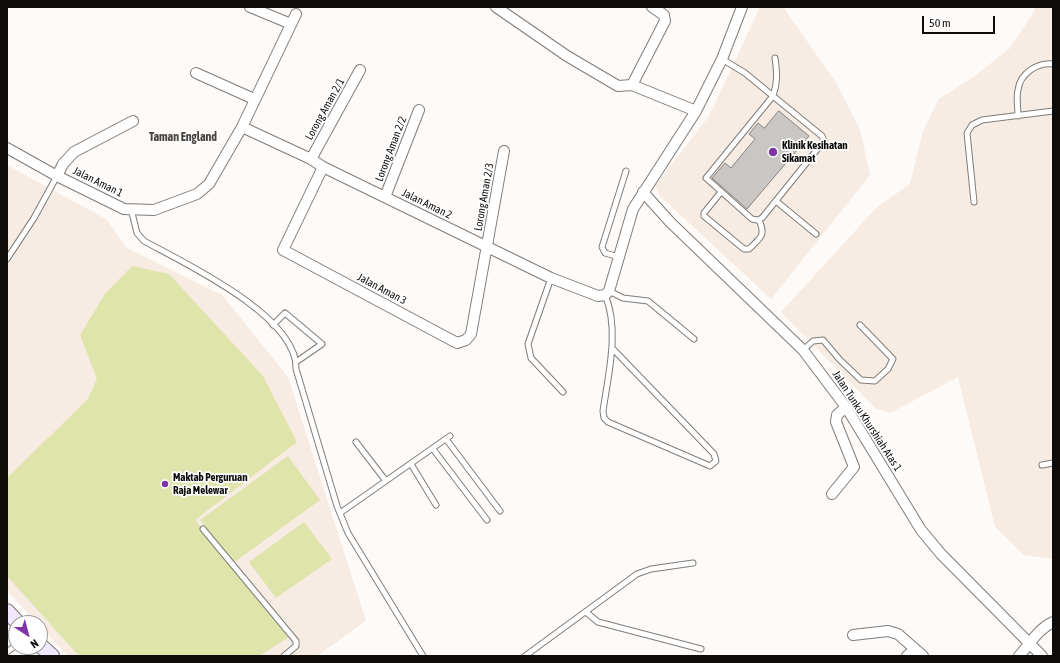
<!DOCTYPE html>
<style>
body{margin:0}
#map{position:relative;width:1060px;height:663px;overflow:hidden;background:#fefaf7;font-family:"Asap Condensed",sans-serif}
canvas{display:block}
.frame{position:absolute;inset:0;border:8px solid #0d0c0b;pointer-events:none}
.north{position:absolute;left:8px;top:615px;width:40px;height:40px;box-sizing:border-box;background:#fff;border:1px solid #9e9e9d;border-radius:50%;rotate:144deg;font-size:11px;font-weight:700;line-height:16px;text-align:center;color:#0d0c0b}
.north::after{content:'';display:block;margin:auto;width:14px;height:18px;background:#7e34a7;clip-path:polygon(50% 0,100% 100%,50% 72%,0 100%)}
.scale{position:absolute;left:922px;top:16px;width:73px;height:18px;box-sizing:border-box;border:2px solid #0d0c0b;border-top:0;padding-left:5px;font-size:12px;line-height:14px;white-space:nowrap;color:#0d0c0b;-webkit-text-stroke:3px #fff;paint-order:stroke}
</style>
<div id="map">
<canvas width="1060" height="663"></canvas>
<div class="frame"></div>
<div class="north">N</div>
<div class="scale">50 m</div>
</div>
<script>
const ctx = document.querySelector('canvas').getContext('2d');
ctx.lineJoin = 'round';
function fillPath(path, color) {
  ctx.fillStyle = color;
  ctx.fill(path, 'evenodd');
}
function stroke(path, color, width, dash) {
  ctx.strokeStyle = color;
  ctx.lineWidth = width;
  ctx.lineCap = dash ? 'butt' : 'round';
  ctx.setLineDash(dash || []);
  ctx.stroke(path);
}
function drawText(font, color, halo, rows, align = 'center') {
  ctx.font = font + ' "Asap Condensed",sans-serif';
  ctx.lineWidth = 3.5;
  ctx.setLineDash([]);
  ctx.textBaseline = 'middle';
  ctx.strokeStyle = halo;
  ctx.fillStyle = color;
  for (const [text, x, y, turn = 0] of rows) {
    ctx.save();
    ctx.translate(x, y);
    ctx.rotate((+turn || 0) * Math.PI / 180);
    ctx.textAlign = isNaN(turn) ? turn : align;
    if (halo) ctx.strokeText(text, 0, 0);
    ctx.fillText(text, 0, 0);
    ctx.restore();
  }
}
fillPath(new Path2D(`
 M760,7H783L835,81L860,129L870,175L771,299L660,196L655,186L709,116Z
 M1035,7H1053V559L1024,555L995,527L958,377L890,413L875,408L781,312L877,207L910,184L923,131L939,99L972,78L1009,49L1034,12Z
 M7,165L106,219L127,248L222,295L288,377L366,621L317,656H68L40,626V623H37L7,591Z`), '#f6ece3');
fillPath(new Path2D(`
 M132,266L169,274L263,376L297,442L195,520L294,634L259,656H79L7,576V478L88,399L97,379L80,335L105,294Z
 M288,456L320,500L233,563L200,520Z
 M304,522L332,559L276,598L249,562Z`), '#dfe4aa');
const building = new Path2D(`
 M779,111L809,136L747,209L712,178L725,163L731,168L755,139L749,134L758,123L764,128Z`);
fillPath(building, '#cac6c3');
stroke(building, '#878481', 1);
const service = new Path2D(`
 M722,59L745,73L773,96C778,82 777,72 775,58
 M773,96L822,136L824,141L762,218L757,220L752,219L706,178Z
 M1018,116C1018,107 1016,98 1018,90C1020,73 1038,62 1053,64
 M721,192L704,213V216L744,249H749C761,237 766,236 759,220
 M776,201L816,234
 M974,202L967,133L972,125L982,120L1053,111
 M131,209L137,233L144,241C184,263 298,316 296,369L337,506L348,533L423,656
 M619,257L605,253L602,247L626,171
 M7,259L34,218L57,176
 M551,278L528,344L531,358L563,392
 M609,291L623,298L648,301L694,339
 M605,295C620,329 608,376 603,411L604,418L608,422L710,466L716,461L714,454L612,348
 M273,325L285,313L322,344L296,362
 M803,350L813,341L823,340L840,360L861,380L875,381L888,369L893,359L860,325
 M446,439L500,511
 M356,442L386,481
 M433,449L487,520
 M411,464L436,505
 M1042,465L1053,463
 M340,513L450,436
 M203,529L296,641V646L284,656
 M586,612L598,622L701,649
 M7,652L16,645
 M525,656L637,574L651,569L693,563`);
const minor = new Path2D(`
 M250,7L291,24
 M496,7L567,56L618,86L632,85L696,111
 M196,73L254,99
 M632,85L665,21L664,15L652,7
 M242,127L311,159L323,167L551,278L598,296L605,295L609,291L633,209L696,111L722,59L742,7
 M7,148L57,176L124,209L154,210L197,194L209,184L242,127L296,14
 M311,159L360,70
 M323,167L283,250L457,343L466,340L471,334L504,151
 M57,176L63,164L74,152L133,121
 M643,192L670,222L803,350L846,407L921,530L941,554L1042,656
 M385,197L419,110
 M832,494L854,467L836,422L837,415L846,407
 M853,635L888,631L898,634L923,656
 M907,656L915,649
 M1019,656C1030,644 1038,629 1053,622`);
const secondary = new Path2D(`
 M7,611L18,623
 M40,645L52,656`);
stroke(service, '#7f7c79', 7);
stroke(minor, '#7f7c79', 12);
stroke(secondary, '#7f7c79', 16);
stroke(service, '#fff', 5);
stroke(minor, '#fff', 10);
stroke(secondary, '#f2e8fd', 14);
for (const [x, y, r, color] of [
 [773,152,5,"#7e34a7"],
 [165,484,4,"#7e34a7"]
]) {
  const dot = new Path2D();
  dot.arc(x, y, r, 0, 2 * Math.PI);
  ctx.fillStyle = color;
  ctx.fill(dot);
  stroke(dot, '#fff', 1.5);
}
drawText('11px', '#0d0c0b', '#fff', [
 ["Lorong Aman 2/1",325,109,-61],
 ["Lorong Aman 2/2",391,149,-69],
 ["Jalan Aman 1",98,182,26],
 ["Lorong Aman 2/3",484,197,-80],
 ["Jalan Aman 2",427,204,26],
 ["Jalan Aman 3",382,289,28],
 ["Jalan Tunku Khurshiah Atas 1",867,421,57]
]);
drawText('bold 11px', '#0d0c0b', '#fff', [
 ["Klinik Kesihatan",782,146],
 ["Sikamat",782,159],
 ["Maktab Perguruan",173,478],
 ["Raja Melewar",173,491]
], 'left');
drawText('bold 12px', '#454240', '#fff', [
 ["Taman England",183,137]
]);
</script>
